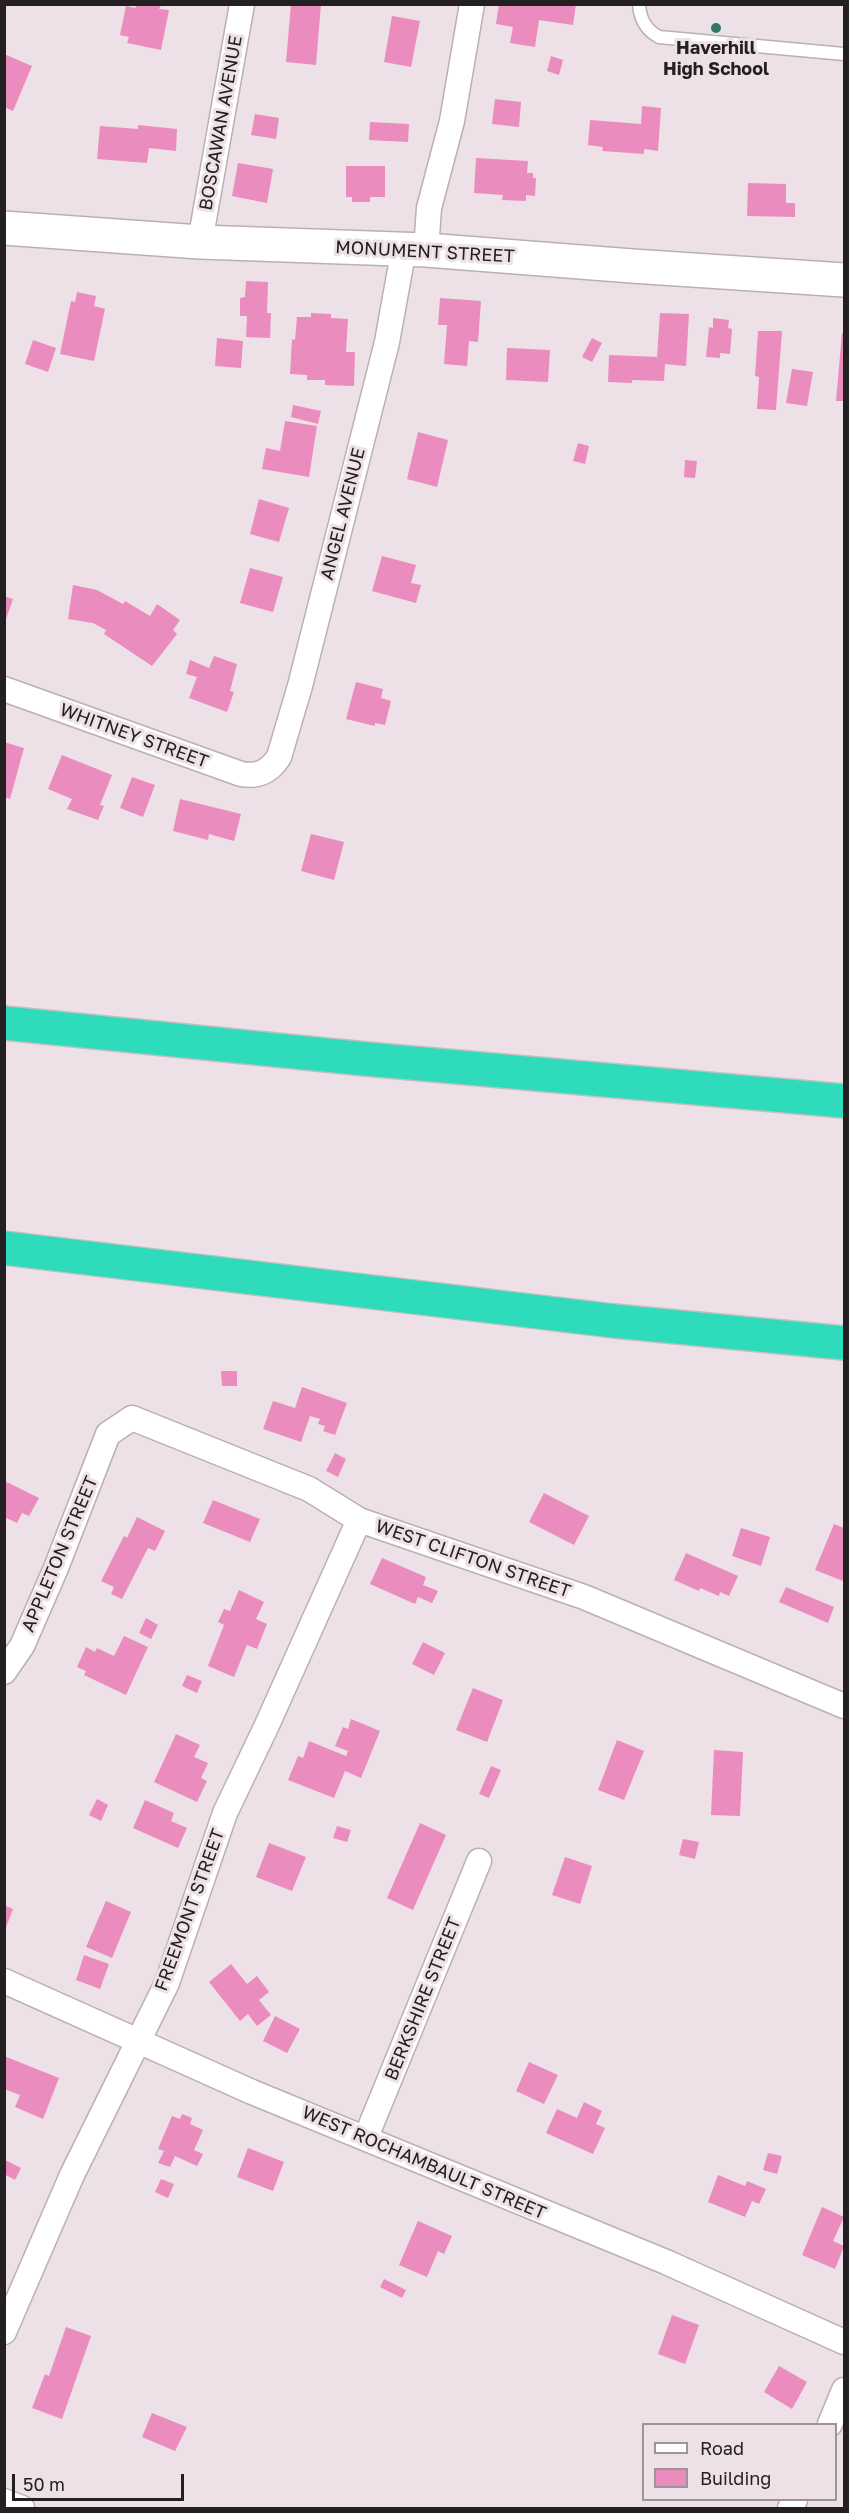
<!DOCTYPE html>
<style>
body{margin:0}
#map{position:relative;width:849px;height:2513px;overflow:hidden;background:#ede1e7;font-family:"Golos Text",sans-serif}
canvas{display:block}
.frame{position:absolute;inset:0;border:6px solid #242022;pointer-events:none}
.legend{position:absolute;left:642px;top:2423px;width:195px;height:78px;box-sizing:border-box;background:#ede1e7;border:2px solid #9d9498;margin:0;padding:8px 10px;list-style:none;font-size:18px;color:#242022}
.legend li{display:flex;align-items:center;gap:12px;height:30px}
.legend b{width:30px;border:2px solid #9d9498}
.scale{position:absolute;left:12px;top:2474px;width:172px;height:27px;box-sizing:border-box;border:3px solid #242022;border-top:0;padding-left:8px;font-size:18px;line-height:21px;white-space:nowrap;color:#242022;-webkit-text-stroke:4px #ede1e7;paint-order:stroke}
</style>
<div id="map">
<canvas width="849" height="2513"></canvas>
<div class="frame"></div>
<ul class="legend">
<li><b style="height:8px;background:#fff"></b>Road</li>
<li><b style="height:16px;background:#ea8cbe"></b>Building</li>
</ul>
<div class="scale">50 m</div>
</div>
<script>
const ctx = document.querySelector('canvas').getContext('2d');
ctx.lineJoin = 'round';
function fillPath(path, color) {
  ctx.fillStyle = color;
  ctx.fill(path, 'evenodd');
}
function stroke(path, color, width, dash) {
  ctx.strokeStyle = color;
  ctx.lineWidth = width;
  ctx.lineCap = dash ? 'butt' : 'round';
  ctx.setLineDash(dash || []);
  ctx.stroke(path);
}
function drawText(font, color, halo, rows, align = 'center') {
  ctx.font = font + ' "Golos Text",sans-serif';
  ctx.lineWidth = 6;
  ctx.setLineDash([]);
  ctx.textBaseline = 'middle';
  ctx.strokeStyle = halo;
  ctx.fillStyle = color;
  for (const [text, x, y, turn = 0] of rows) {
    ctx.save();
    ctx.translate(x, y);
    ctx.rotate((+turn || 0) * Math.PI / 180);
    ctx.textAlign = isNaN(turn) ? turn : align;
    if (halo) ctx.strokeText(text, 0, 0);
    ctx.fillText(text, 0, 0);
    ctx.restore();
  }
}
fillPath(new Path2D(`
 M137,4H162L159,9L169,10L161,50L127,43L129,37L120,35L126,6L135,8Z
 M291,4H321L316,65L286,62Z
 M499,4H576L573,25L539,20L535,47L510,43L513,27L496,24Z
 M392,16L420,21L411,67L384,62Z
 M4,54L32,66L13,111L4,107Z
 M551,56L563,60L559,75L547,71Z
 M495,99L521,102L519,127L492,124Z
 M642,106L661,108L658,151L644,149V154L602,151L603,147L588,145L590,120L641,124Z
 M255,114L279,118L276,139L251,135Z
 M370,122L409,124L408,142L369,140Z
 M138,125L177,129L176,151L149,148L147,163L97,159L100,126L138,129Z
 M476,158L528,161L527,173H533V178H536L535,196L526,195V201L502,200L503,195L474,193Z
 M238,163L273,169L267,203L232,196Z
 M346,166H385V197H370V202H352V197H346Z
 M748,183L786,184V203H795V217L747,216Z
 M246,281L268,282L267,313H271L270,338L246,337L247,316H240V298L245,297Z
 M77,292L96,296L94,306L105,309L94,361L60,354L71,301L75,302Z
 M440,298L481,301L478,342L469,341L467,366L444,364L447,325H438Z
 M311,313L331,314V318L348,319L346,352H355L354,386L325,385V380H307V375L290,374L292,339L295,340L297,317H311Z
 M660,313L689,314L686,366L665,364L664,381L632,380V383L608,382L609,355L657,357Z
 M713,318L729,320L728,328L732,329L730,354L720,353V358L706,357L709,327L713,328Z
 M758,331H782L776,410L757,409L759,377L755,376Z
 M842,333H844V401H836Z
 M217,338L243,341L241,368L215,366Z
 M592,338L602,343L592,362L582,357Z
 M33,340L56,348L48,372L25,364Z
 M507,348L550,350L548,382L506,380Z
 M792,369L813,372L807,406L786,403Z
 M293,405L321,411L318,424L291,417Z
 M285,421L317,426L309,477L262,469L266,448L280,451Z
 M418,432L448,440L437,487L407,479Z
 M578,443L589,446L585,464L573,461Z
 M685,460L697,461L695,478L684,477Z
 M259,499L289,508L279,542L250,534Z
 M382,556L416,565L411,583L421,585L416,603L372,591Z
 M250,568L283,577L273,612L240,603Z
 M73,585L97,590L123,604L125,601L150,616L157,604L180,620L173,630L177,634L152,666L104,634L106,630L93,623L68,619Z
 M4,596L13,599L5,622H4Z
 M214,656L237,664L230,691L234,692L227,712L189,698L197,677L186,674L190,660L209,668Z
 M356,682L383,689L381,698L391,701L385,725L375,723V726L346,719Z
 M4,742L24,748L10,799L4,797Z
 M62,755L112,775L100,805L104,806L98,820L67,809L72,799L48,789Z
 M132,777L155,785L143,817L120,808Z
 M180,799L241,814L234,841L209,834L208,840L173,831Z
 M311,834L344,842L334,880L301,871Z
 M221,1371H237V1386H222Z
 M302,1387L347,1403L335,1435L323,1431L325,1426L318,1424L320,1419L310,1416L301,1442L263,1429L273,1401L295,1408Z
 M335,1453L346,1459L338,1477L326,1471Z
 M7,1482L39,1498L29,1516L22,1513L17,1523L4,1517V1487Z
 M544,1493L589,1516L574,1545L529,1522Z
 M213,1500L260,1519L250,1542L203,1523Z
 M137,1517L165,1531L155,1551L148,1548L122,1599L111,1594L114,1587L101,1581L124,1536L127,1538Z
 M834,1524L844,1528L843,1581L815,1570Z
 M741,1528L770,1537L761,1566L732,1556Z
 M686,1553L738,1576L729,1596L720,1592L719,1596L700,1588L699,1591L674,1580Z
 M382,1558L426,1577L423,1585L438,1591L432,1603L418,1597L415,1604L370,1584Z
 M786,1587L834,1607L828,1623L779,1602Z
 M239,1590L264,1602L256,1619L267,1624L257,1649L247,1645L234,1677L208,1666L224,1625L218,1622L224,1609L230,1611Z
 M146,1618L158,1625L151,1639L139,1633Z
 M124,1636L148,1647L126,1695L84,1675L86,1671L77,1667L86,1647L95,1652L97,1648L114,1656Z
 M423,1642L445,1653L434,1675L412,1664Z
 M187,1675L202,1681L197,1693L182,1686Z
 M473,1688L503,1700L487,1742L456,1730Z
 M351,1719L380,1731L361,1778L345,1771L334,1798L288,1780L298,1756L303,1758L309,1741L346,1756L348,1751L335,1746L343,1727L348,1729Z
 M176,1734L200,1745L194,1757L208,1763L201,1778L207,1781L197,1802L154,1782Z
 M617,1740L644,1751L624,1800L598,1790Z
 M714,1750L743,1752L740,1816L711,1815Z
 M491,1766L501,1770L489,1798L479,1794Z
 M97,1799L108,1805L101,1821L89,1815Z
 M145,1800L174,1813L171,1821L187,1828L178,1848L133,1828Z
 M420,1823L446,1835L413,1910L387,1898Z
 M337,1826L351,1830L347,1842L333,1838Z
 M683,1839L699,1842L695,1859L679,1855Z
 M269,1843L306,1857L292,1891L256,1877Z
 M565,1857L592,1866L580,1904L552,1895Z
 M106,1901L131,1912L112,1958L86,1947Z
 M4,1905L13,1909L5,1930H4Z
 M84,1955L109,1964L100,1989L76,1980Z
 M231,1964L247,1984L257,1976L269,1992L259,2000L271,2015L257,2026L248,2014L240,2021L209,1982Z
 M275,2016L300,2029L287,2053L263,2041Z
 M4,2056L59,2078L43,2119L15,2107L20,2095L4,2089Z
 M529,2062L558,2075L544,2104L516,2091Z
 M584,2102L602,2111L596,2124L605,2128L593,2154L546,2133L557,2109L577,2118Z
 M182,2114L192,2118L190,2124L203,2130L194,2150L203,2154L197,2166L175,2156L170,2167L158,2163L164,2151L158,2149L172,2116L180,2119Z
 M248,2148L284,2162L273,2191L237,2177Z
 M768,2153L782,2156L777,2174L763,2170Z
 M5,2160L21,2168L15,2180L4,2174Z
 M718,2175L745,2186L747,2181L766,2189L759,2204L752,2201L745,2217L708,2202Z
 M161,2179L174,2184L168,2198L155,2192Z
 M822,2207L844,2217L833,2241L844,2246L835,2269L802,2255Z
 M418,2221L452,2236L444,2254L438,2251L427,2277L399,2265Z
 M384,2279L406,2290L402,2298L380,2287Z
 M672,2315L699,2325L685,2364L658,2354Z
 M66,2327L91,2336L62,2419L32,2408L45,2374L49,2376Z
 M779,2366L807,2382L792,2409L764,2392Z
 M152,2413L187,2427L175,2451L142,2437Z`), '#ea8cbe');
const service = new Path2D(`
 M639,4C640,20 646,30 659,37L844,54`);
const minor = new Path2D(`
 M200,242L242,4
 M426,250L429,208L452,121L472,4
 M4,689L241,774C258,777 269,772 279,757L300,686L387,342L404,248
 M4,1672L22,1646L56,1568L108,1434L132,1418L309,1489L359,1520L584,1597L844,1706
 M4,1981L252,2092L666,2262L844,2342
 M366,2137L479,1861
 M4,2332L72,2175L167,1983L225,1813L267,1725L359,1520
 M830,2424L844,2390
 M4,2501L22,2508
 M790,2508L795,2500`);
const secondary = new Path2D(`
 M4,228L200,242L426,250L632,266L844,280`);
const motorway = new Path2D(`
 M4,1023L366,1059L844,1101
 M4,1248L614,1321L844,1343`);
stroke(service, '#baafb4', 15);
stroke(minor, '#baafb4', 27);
stroke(secondary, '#baafb4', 36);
stroke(motorway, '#c2c1c1', 36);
stroke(service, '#fff', 12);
stroke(minor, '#fff', 24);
stroke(secondary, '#fff', 33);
stroke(motorway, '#2edbbb', 33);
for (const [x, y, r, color] of [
 [716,28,6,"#337566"]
]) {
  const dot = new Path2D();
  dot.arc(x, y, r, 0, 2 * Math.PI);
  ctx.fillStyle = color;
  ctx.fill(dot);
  stroke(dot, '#ede1e7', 2);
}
drawText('bold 18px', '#242022', '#ede1e7', [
 ["Haverhill",716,48],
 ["High School",716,69]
]);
drawText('18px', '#242022', '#ede1e7', [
 ["BOSCAWAN AVENUE",221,123,-80],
 ["MONUMENT STREET",425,252,3],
 ["ANGEL AVENUE",343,514,-76],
 ["WHITNEY STREET",134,736,20],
 ["APPLETON STREET",60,1554,-67],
 ["WEST CLIFTON STREET",473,1559,19],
 ["FREEMONT STREET",190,1910,-70],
 ["BERKSHIRE STREET",423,1999,-68],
 ["WEST ROCHAMBAULT STREET",424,2163,23]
]);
</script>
